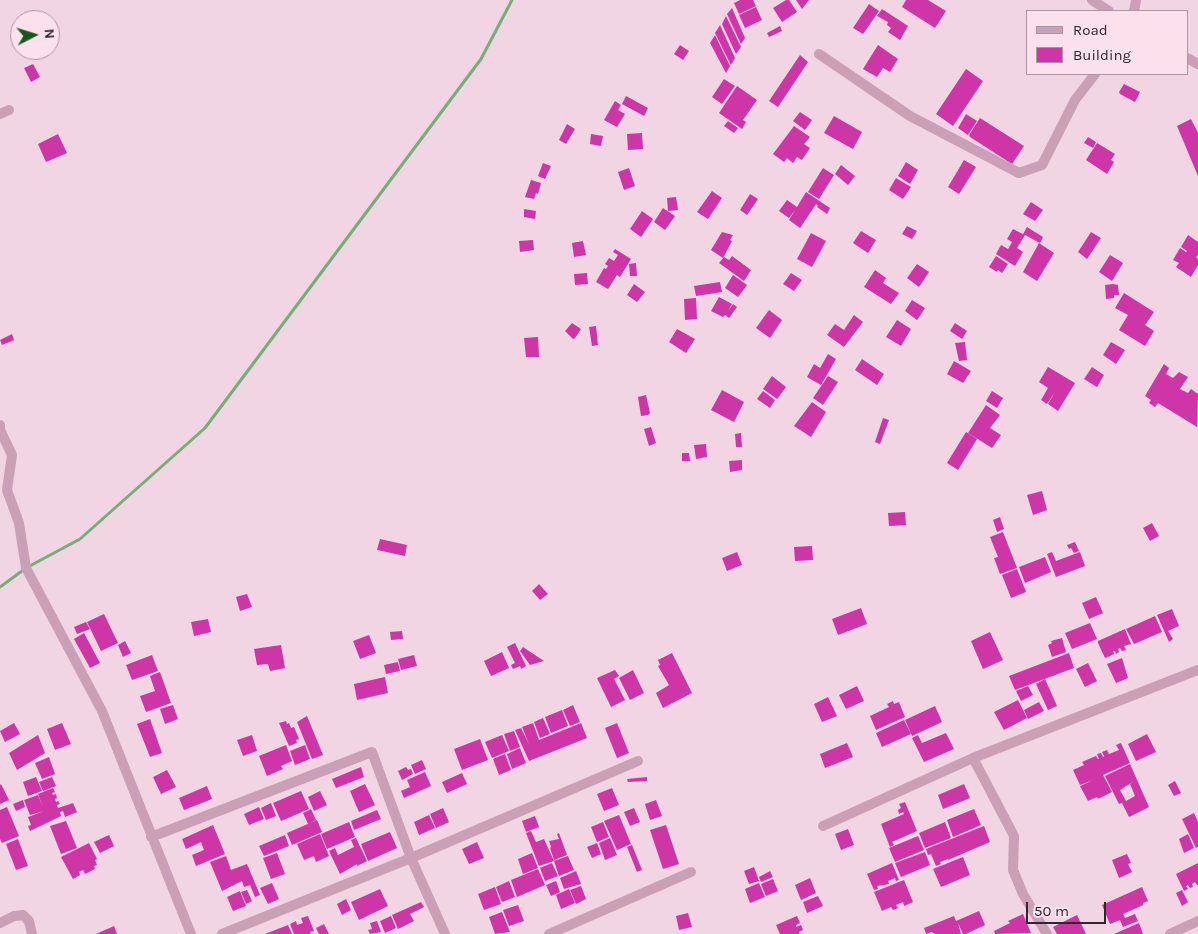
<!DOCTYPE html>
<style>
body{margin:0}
#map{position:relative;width:1198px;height:934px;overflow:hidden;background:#f2d5e2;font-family:Karla,sans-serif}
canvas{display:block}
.legend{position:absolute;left:1026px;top:10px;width:162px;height:65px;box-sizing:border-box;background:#fae1ec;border:1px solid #ab95a0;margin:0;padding:6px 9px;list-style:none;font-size:15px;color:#34242f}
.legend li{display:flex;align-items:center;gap:10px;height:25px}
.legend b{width:25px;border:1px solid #ab95a0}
.north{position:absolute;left:10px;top:10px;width:50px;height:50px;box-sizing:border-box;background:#fae1ec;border:1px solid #ab95a0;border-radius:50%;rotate:85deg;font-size:14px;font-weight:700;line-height:20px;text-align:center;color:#34242f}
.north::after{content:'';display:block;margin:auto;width:18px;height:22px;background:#17571c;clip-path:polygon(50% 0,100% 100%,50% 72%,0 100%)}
.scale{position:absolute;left:1026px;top:902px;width:80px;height:22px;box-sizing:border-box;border:2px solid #34242f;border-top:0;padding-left:6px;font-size:15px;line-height:18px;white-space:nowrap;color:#34242f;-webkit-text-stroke:4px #fae1ec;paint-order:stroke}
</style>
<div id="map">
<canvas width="1198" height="934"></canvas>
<ul class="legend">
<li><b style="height:6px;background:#caa0b7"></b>Road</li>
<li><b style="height:14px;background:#ce36a8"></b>Building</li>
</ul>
<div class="north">N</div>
<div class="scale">50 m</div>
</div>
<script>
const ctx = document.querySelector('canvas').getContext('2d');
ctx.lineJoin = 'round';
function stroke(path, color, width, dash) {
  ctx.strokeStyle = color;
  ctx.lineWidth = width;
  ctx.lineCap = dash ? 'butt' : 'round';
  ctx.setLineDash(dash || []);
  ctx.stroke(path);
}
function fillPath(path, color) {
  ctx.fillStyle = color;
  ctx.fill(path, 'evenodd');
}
stroke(new Path2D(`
 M0,587L26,568L80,539L205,428L481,59L512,0`), '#72b075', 3);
fillPath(new Path2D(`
 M740,0H753L756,6L739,14L734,3Z
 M786,0H789L797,12L782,22L773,8Z
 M796,0H809L802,9Z
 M906,0H928L946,11L935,28L902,7Z
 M869,4L879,11L863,34L853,28Z
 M756,7L762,20L745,28L739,15Z
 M732,8L745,38L741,44L727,14Z
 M882,9L908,26L900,40L888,32L891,28L887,25L888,22L877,16Z
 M726,16L741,47L736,54L722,24Z
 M720,25L735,58L731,65L715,33Z
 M780,26L782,31L769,37L767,33Z
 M715,35L730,66L726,73L710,43Z
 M680,45L689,51L683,60L674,54Z
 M878,45L898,59L890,72L883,68L877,77L863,69Z
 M800,55L808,62L778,107L769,101Z
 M33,64L40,77L31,82L24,68Z
 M966,69L983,81L953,126L936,114Z
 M724,79L735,86L722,104L712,97Z
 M1124,84L1140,92L1135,102L1120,94L1119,92Z
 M737,86L757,100L743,120L746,122L742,129L719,113Z
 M626,96L648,108L644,116L622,104Z
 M615,101L621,105L618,110L625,114L617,127L604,120Z
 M800,112L812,120L805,130L793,121Z
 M966,114L977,121L968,135L958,128Z
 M834,116L862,132L853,149L824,133Z
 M980,118L1024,146L1012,164L970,137L969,135Z
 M1191,119L1198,133V176L1177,126Z
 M728,121L738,128L734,133L724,126Z
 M567,124L575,129L566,144L559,140Z
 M794,126L810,137L804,144L810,148L802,160L797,157L793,163L787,158L784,162L773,154Z
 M642,133L643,149L628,150L627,134Z
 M58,134L67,153L46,162L38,144Z
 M591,134L603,136L601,146L590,144Z
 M1088,137L1096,142L1093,148L1084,143Z
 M1097,143L1115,154L1111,160L1114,162L1107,174L1086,160Z
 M964,160L976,167L959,194L948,187Z
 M906,162L918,170L910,184L898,176Z
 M543,163L551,166L545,179L538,176Z
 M841,165L855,176L848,185L835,174Z
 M629,168L635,186L624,190L618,172Z
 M823,168L834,175L819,199L808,192Z
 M896,178L911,187L903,199L889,190Z
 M531,180L541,183L538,194L536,193L534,199L525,197Z
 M712,191L722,198L708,219L697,212Z
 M806,192L830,208L827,214L817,207L818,206L816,204L800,228L789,220L795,210L789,218L779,211L787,200L797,207Z
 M750,194L758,199L747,215L740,210Z
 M676,197L678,210L668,211L667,198Z
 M1031,202L1043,210L1035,221L1023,214Z
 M663,208L675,216L665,230L654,222Z
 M524,209L536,211L535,219L524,217Z
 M642,211L653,219L641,237L630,229Z
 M907,226L917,231L912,239L902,234Z
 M1027,227L1043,237L1040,243L1025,235L1017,248L1023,252L1015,266L996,254L1001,245L1008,249L1012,242L1007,239L1013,229L1023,234Z
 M861,231L876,240L868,253L853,243Z
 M722,232L733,235L730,240L732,241L723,258L711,250Z
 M1091,232L1101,238L1087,259L1078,252Z
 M811,233L826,241L812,267L797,259Z
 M1188,235L1198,242V255L1196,257L1198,259V265L1191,277L1176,267L1179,263L1173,260L1180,248L1186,252L1187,251L1181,247Z
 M533,240L534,250L520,252L519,241Z
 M583,241L586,255L574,257L572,243Z
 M1039,243L1054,253L1037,281L1023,272Z
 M615,249L631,259L620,277L617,275L608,289L596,282L604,268L606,269L608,266L605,264L609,258L614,261L618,255L613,252Z
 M1110,255L1123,263L1112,281L1099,272Z
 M732,256L751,270L744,281L719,263L724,257L729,260Z
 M996,256L1008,264L1002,273L998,270L997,272L989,267Z
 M636,263L637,276H630L629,264Z
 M917,264L929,272L919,287L907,278Z
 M875,270L886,278L883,283L899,293L891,304L864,287Z
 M587,273L588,284L575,285L574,274Z
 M791,273L802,280L794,291L783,284Z
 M733,275L747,285L738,297L725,288Z
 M720,282L722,292L696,296L694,286Z
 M634,284L645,292L637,302L627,295Z
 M1113,284L1118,285L1119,295H1114V298L1106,299L1105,285Z
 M1124,293L1154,312L1145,325L1154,331L1145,346L1119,330L1128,315L1115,308Z
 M719,297L732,304L728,311L733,304L737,307L729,318L725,315L723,317L711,311Z
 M696,298L697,319L685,320L684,299Z
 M912,300L925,308L917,320L905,311Z
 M769,310L782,320L770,338L756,328Z
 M854,315L863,322L844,347L827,335L835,324L844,330Z
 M897,320L911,329L901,346L886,337Z
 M572,323L581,329L575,338L573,339L565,331Z
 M955,323L967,331L962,339L950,331Z
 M596,326L598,345L592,346L589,327Z
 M677,329L695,339L686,353L669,342Z
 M12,334L14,340L2,345L0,340Z
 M538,337L539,357H526L524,338Z
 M965,342L967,360L959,361L955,343Z
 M1111,342L1125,350L1116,364L1103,355Z
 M828,354L836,359L821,385L807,377L814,364L820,368Z
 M862,359L884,374L877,385L855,370Z
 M954,361L971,371L963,383L947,374Z
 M1164,364L1169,368L1166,374L1173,378L1179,372L1188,377L1180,389L1188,393L1191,389L1198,394L1197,427L1158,403L1155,407L1149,403L1151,400L1145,396Z
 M1048,367L1075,383L1058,411L1048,404L1055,392L1047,404L1041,400L1048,388L1039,382Z
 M1092,367L1104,375L1097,387L1084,379Z
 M772,376L786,387L777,399L763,389Z
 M828,376L838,382L823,405L813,398Z
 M722,390L744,402L734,422L711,410Z
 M763,391L775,400L770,408L757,399Z
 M992,391L1003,398L997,408L986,401Z
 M646,395L650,413L648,415L641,416L638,397Z
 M812,402L826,412L811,437L794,426Z
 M986,405L1000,415L990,428L1001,435L992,448L968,433Z
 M883,418L889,420L880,444L875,442Z
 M651,427L656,443L649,446L644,429Z
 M966,432L977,439L958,470L947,463Z
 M741,433L742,447H736L735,434Z
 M706,444L707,457L696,459L694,445Z
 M682,453H689L690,461H682Z
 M742,460V470L730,472L729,461Z
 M1042,491L1047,510L1033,515L1027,495Z
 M905,512L906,525L889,526L888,513Z
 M1000,517L1004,529L997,532L993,520Z
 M1152,523L1159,536L1150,541L1143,528Z
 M1003,532L1017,568L1000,574L994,558L998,557L990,537Z
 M380,539L407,545L405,556L377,550Z
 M1075,542L1079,551L1074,553L1071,548L1069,549L1067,545Z
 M812,546L813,560L795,561L794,547Z
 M737,552L742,565L727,571L722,558Z
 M1052,552L1056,561L1080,552L1085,566L1056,577L1047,554Z
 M1045,557L1051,572L1025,583L1019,567Z
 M1017,569L1026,592L1011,598L1002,575Z
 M539,584L548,594L540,600L532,591Z
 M247,594L252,607L240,611L236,597Z
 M1096,597L1103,613L1089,619L1082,603Z
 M861,608L867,624L838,635L832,619Z
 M1172,609L1179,626L1168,631L1173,639L1169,642L1157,615Z
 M104,614L118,643L101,651L87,622Z
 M1155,616L1162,632L1134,644L1126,629Z
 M208,619L211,632L194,636L191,622Z
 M86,622L90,629L77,634L74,627Z
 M1090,623L1097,639L1072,649L1065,633Z
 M1125,629L1131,644L1124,646L1126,650L1122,651L1120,648L1118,649L1119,652L1116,654L1115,651H1113L1114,654L1110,656L1108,653L1110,656L1105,658L1098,643V641Z
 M402,631L403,639L391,640L390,632Z
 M990,632L1003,660L983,669L971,641Z
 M84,633L100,663L90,668L74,639Z
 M369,635L376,653L360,659L353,641Z
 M1062,638L1066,652L1052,657L1048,645L1052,643L1051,641Z
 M125,641L131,653L123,657L118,645Z
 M515,643L526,666L521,669L520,666L513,669L511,665L515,663L507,647Z
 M281,645L285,668L270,671L268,664L257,665L254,649Z
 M523,647L544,661L530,665L520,651Z
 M502,652L509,668L491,676L484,661Z
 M672,653L692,693L663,708L656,693L669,685L658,666L660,665L658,660Z
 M1069,653L1074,668L1015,690L1009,676Z
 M152,655L158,671L132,680L126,665Z
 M414,655L417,666L401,670L398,659Z
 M1122,658L1128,678L1116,683L1107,664Z
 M398,662L400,671L386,674L384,665Z
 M1088,663L1097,681L1085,687L1076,669Z
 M615,670L619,676L614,679L625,700L611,707L597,678Z
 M633,670L644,693L630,700L619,678Z
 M160,672L171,703L146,712L140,696L155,691L150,676Z
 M385,677L388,693L357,700L354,684Z
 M1045,679L1057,706L1048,710L1036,684Z
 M857,686L864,701L846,709L839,695Z
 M1028,686L1033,695L1021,701L1016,691Z
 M828,697L837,716L822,722L814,704Z
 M1018,700L1027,718L1004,730L994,712Z
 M893,701L894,704L899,702L905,717L876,730L870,716L889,707L887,704Z
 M1039,702L1044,711L1028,719L1024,710Z
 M173,705L178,719L165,724L160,709Z
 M573,705L580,722L570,726L563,710Z
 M935,706L942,722L912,736L905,720Z
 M562,710L568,726L551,733L545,717Z
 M307,716L323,755L312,759L297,722Z
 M543,718L550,734L540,738L534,722Z
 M150,719L162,753L150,757L137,724Z
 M904,720L911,734L882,747L876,733Z
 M286,721L287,724L289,723L291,728L294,727L299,739L296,740L297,743L289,746L279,723Z
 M14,723L20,734L5,742L0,731Z
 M62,723L71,744L55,750L47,729Z
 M533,723L539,740L581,723L587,738L529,761L515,730L521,728L529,744L522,727Z
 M617,723L629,753L617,758L605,728Z
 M514,731L520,747L510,751L504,734Z
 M946,733L954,749L924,762L912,738L918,735L922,743Z
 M1147,734L1156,752L1136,761L1128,744Z
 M38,735L45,753L17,770L9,753Z
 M252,735L257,751L243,756L237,740Z
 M502,735L509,751L492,758L485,742Z
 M480,739L488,760L462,770L454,749Z
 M847,743L853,757L825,768L820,754Z
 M1121,743L1130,763L1103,775L1112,792L1098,799L1097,797L1088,801L1080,786L1093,780L1080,785L1073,770L1084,765L1082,762L1096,756L1098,759H1099L1097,754L1101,753L1103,757L1104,756L1102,752L1107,750L1109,754L1119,750L1116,745Z
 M286,745L292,761L281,766L283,769L267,776L259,756Z
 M305,745L310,759L295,765L290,751Z
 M520,748L526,763L512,769L507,754Z
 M505,754L511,770L499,775L493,759Z
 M49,757L55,774L42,779L35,763Z
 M422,760L426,769L415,774L411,765Z
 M1130,764L1149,807L1129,817L1122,803L1119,804L1105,776ZM1134,781L1130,784L1135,796L1126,801L1120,790Z
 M361,767L364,777L336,788L332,779Z
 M406,767L408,770L411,769L413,774L402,780L398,771Z
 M167,770L176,787L161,794L153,777Z
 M425,772L431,786L404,798L401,791L410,787L407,780Z
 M462,773L467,784L447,793L442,782Z
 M36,777L42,791L28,796L23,782Z
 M52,777L56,786L43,791L39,782Z
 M647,777V781L628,782L627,779Z
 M1175,781L1181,793L1174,796L1168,785Z
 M1,784L9,800L0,804V785Z
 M365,784L375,805L359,812L350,791Z
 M964,784L970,798L943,809L938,795Z
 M207,786L212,799L184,810L179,798Z
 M53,788L55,792L52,793L53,795L56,794L57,798L55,799L56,802L58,801L60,804L57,805L58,808L73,803L77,812L65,817L63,811L60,812L61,816L30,831L28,826L31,825L28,817L44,811L30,815L24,800L38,795L43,807L38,794Z
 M612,788L619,805L604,811L597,794Z
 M301,791L309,809L281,821L273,803Z
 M320,791L327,805L314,811L308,797Z
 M23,800L25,807L16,811L13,804Z
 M656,800L662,816L650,820L645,804Z
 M905,802L917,831L892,842L894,845L890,847L881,824L904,814L903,812L899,814L898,810L901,808L899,804Z
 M271,803L276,816L266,820L261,808Z
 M7,807L19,836L2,843L0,839V810Z
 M259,807L264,819L249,825L244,814Z
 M443,808L449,822L436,828L430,814Z
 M634,808L640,822L630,826L624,812Z
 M311,809L316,820L308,824L303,813Z
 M974,809L981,825L953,837L947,820Z
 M377,810L381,819L354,830L351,821Z
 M1194,813L1198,822V847L1196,848L1182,819Z
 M429,815L435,828L419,835L414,822Z
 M619,815L631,844L617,850L604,821Z
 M535,816L539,827L526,832L522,821Z
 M317,820L322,832L292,845L287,833Z
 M66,821L77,848L61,854L50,826Z
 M349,822L355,837L327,849L321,834Z
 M603,822L609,837L597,842L591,827Z
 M945,822L951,838L925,848L919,833Z
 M213,825L225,854L196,866L192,855L204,850L201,842L186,849L182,839Z
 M666,825L679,864L663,869L650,830Z
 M984,826L990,842L948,860V859L940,862L941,864L936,866L931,854L928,855L926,849Z
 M848,829L854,845L841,850L835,834Z
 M531,831L536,842L544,839L554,861L539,866L526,833Z
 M390,832L397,848L368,861L361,844Z
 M559,833L567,855L554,860L550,848L551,847L549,841L559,839L557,834Z
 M320,834L329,856L316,862L314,856L304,860L297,844Z
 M1188,834L1194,848L1184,853L1179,839Z
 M109,835L114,846L100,853L94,842Z
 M285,835L289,846L264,856L259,846Z
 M918,836L924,850L895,862L889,848Z
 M356,838L367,861L357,866V864L340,874L329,851L335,848L338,855L354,847L351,840Z
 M610,838L617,855L605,860L599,843Z
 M18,839L28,866L16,870L6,844Z
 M477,842L484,858L469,864L462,849Z
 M89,843L97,859L95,860L97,865L94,866L95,869L85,874L83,870L79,872L80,875L73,879L61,857Z
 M597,843L601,854L592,858L587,847Z
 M632,845L642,870L637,872L627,847Z
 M925,852L930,865L901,877L895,863Z
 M277,853L285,874L271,879L263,858Z
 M532,853L538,868L523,874L518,859Z
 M1127,854L1131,863L1128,864L1132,872L1119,878L1112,860Z
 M226,856L231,870L247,864L260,895L255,897L250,885L244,887L242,881L222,891L210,862Z
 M568,856L574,870L559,876L554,861Z
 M963,857L970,875L941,887L933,869Z
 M552,863L558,876L545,881L540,868Z
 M892,863L899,880L896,881L895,878L888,881L889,884L877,886L878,889L874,890L867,874Z
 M1198,863V885H1197L1195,882L1192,884L1193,887L1190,888L1188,885L1186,886L1188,889L1184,891L1176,874Z
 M754,867L759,881L749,884L744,871Z
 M538,869L545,885L517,897L511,880Z
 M576,871L581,884L564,889L560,878Z
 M770,871L773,877L761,882L759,877Z
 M810,878L816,893L801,900L795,885Z
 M773,879L778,891L766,896L761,884Z
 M904,880L913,902L904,906L903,902L896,905L898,908L893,910L891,907L882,911L874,892Z
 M509,881L515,897L502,902L496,887Z
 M556,881L560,892L551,896L546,885Z
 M272,883L279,899L268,904L260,888Z
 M759,883L765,897L750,903L745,889Z
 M581,886L586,899L576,904L570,890Z
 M495,887L501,904L484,910L478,894Z
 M1142,887L1148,901L1143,903V905L1123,914L1125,918L1135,914L1138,921L1123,927L1120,920L1110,924L1102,905Z
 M380,889L388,906L359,920L351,902Z
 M569,889L575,903L561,909L556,895Z
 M247,890L252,901L246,904L241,892Z
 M1182,890L1188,902L1182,906L1176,893Z
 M240,891L246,906L233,911L227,897Z
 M818,896L823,906L807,913L803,902Z
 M346,899L351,910L342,915L337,904Z
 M421,902L424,907L410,914L414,921L398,929L392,915Z
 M518,905L524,921L509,926L503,910Z
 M979,911L985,925L966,934H963L958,923L961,934H935L932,932L926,934L924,928L954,916L956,921Z
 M502,912L510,932L495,934L489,917Z
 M688,913L692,927L679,930L676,916Z
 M1023,914L1031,933L995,934L994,931L1010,923L1008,921Z
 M1077,915L1086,934H1057L1053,927Z
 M308,916L314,931L310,932L311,934H294L290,924L296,921L297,925L303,923L301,918Z
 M391,916L396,928L385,933L380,921Z
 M797,916L800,923L796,925V927L801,925L803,930L799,932L800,934H780L776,925Z
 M377,921L381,932L370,934L368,930L372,929L370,923Z
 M1139,923L1143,934H1114Z
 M324,924L329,934H319L316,928Z
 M288,925L292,934H265Z
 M114,926L117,934H96Z`), '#ce36a8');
stroke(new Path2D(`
 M1092,0L1109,11
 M1134,11L1136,0
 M819,54L910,116L1019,173L1042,165L1075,100L1095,74
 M1187,58L1198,64
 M0,114L9,110
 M0,425V430L12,455L7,490L19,523L26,568L102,711L191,934
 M973,758L1014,836L1013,870L1023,894L1047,934
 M823,826L973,758L1198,670
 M151,837L372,752L411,858L445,934
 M0,923L14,916L23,915L29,921L32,934
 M222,934L411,858L638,761
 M549,934L691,872
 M1170,934L1198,921`), '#caa0b7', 10);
</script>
